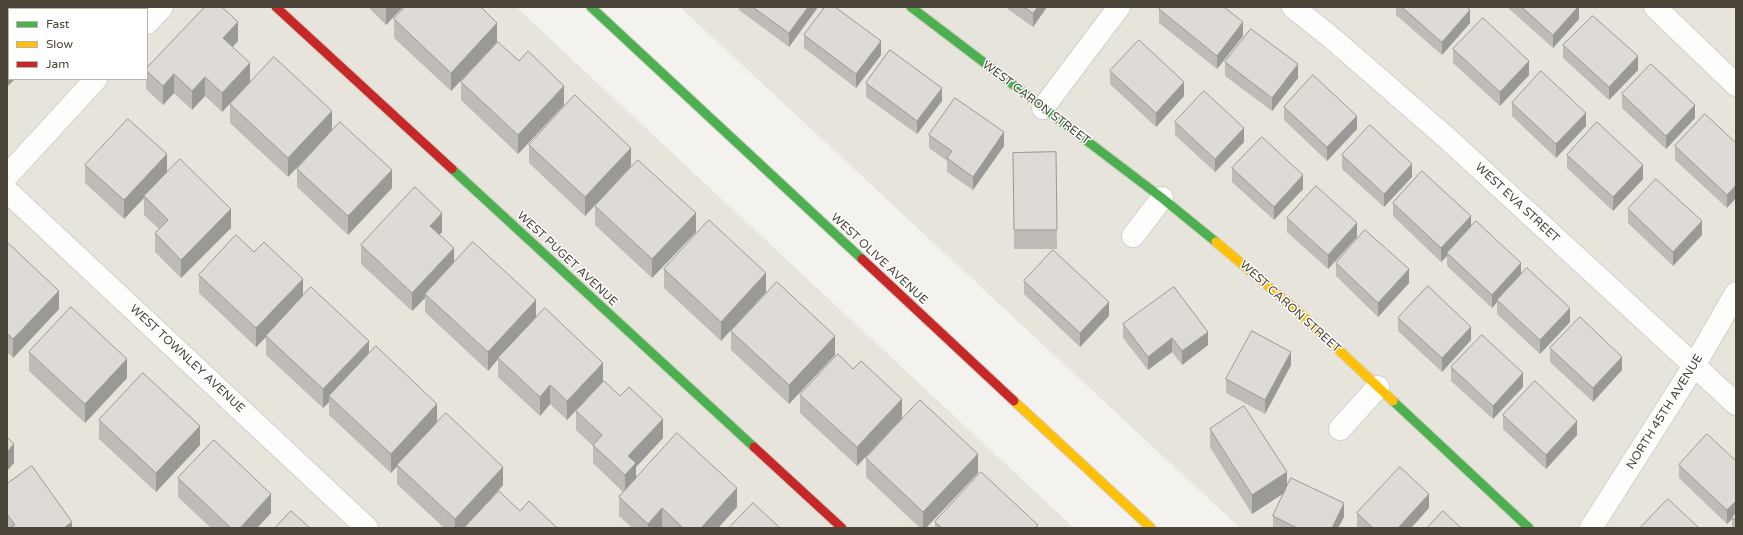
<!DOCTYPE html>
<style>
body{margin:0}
#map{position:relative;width:1743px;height:535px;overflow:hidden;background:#f4f2ee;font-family:"Varela Round",sans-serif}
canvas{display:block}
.frame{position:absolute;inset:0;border:8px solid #4b4439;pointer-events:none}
.legend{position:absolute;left:8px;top:8px;width:140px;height:72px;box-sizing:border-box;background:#fff;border:1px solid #b7b4b0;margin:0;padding:5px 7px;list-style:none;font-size:12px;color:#4b4439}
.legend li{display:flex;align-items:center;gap:8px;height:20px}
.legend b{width:20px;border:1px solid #b7b4b0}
</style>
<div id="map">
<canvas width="1743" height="535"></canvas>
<div class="frame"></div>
<ul class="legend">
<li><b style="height:5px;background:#4caf50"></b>Fast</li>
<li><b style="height:5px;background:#ffc107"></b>Slow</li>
<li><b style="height:5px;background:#c62828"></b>Jam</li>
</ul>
</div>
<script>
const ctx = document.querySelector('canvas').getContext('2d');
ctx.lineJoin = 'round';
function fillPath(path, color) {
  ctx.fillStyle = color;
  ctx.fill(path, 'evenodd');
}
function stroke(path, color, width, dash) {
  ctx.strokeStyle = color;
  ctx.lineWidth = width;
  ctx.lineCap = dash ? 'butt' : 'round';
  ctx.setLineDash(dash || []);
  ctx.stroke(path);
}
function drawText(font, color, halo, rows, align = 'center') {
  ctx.font = font + ' "Varela Round",sans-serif';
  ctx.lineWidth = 3;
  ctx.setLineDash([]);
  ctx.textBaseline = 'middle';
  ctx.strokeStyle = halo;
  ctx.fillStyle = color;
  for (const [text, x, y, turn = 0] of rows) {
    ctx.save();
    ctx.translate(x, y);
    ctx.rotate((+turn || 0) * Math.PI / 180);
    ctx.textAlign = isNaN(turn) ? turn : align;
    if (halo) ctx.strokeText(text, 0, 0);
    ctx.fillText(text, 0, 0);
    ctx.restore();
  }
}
fillPath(new Path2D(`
 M7,7H516L1074,528H7ZM9,9H147V79H9Z
 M680,7H1736V528H1240Z`), '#e7e4dc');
const street = new Path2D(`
 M1293,7L1333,39L1448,139L1736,404
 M1655,7L1736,85
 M147,23L162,7
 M1043,108L1119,7
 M7,176L96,79
 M7,191L367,528
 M1133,236L1162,198
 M1340,429L1378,387
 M1591,528L1694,366L1736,293`);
const fast = new Path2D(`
 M591,7L862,259
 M911,7L1162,198L1216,242
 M452,169L754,447
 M1393,401L1529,528`);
const slow = new Path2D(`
 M1216,242L1294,308L1393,401
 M1014,401L1151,528`);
const jam = new Path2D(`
 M276,7L452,169
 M862,259L1014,401
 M754,447L842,528`);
stroke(street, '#d2d0cb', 24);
stroke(fast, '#d3cfc5', 11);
stroke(slow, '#d3cfc5', 11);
stroke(jam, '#d3cfc5', 11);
stroke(street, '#fdfdfc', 22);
stroke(fast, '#4caf50', 9);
stroke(slow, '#ffc107', 9);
stroke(jam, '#c62828', 9);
fillPath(new Path2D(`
 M38,7H62L60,9H40Z
 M368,7H403L386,25Z
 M739,7H818L789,47L739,10Z
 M1005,7H1047L1033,27Z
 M1396,7H1467L1470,23L1442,55L1396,15Z
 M1507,7H1579V19L1553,48Z
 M1159,9L1243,36L1217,69L1159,23Z
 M394,19L497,42L451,91L394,38Z
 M804,35L881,55L856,88L804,48Z
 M238,41L233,47L250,82L332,130L288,177L230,123V104L248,84L222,112L205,96L192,110L174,93L163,105L146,89V79H147V68Z
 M1563,45L1638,70L1609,100L1563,58Z
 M1453,49L1529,75L1500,106L1453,63Z
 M1225,62L1298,78L1272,111L1225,76Z
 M1110,71L1184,96L1156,127L1110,84Z
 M461,82L564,105L518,154L461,100Z
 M866,83L942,101L917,134L866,97Z
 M1622,94L1695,118L1666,149L1622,108Z
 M1512,103L1586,126L1556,158L1512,116Z
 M1284,107L1357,129L1327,161L1284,120Z
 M1175,122L1244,142L1215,172L1175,135Z
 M929,135L1004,146L973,190L947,172V161L929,148Z
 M1736,143L1727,208L1675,160V146Z
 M529,145L631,166L585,216L529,163Z
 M1056,152L1057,249H1014L1013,153Z
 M1342,155L1412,177L1384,207L1342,169Z
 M1567,155L1643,179L1613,211L1567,168Z
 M85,165L167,173L231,228L181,278L155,252V233L159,229L144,215V198L124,219L85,183Z
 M1232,168L1303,189L1274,220L1232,182Z
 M297,169L392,188L348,235L297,187Z
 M1393,203L1471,227L1570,322L1540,354L1497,314V302L1492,308L1447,266V256L1441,262L1393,216Z
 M595,206L696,232L652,278L595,225Z
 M1628,209L1702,235L1673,266L1628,223Z
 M1287,218L1357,237L1328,269L1287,232Z
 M442,232L439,235L454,263L536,318L603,381L567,420L550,404L540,416L498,377V359L488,371L425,312V298L412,311L361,264V245Z
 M7,242L59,309L13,358L7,352Z
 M1336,263L1409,283L1378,317L1336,276Z
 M664,269L766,292L721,341L664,288Z
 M199,275L303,296L437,422L503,485L464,528H444L397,484V466L391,473L329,415V402L323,408L266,355V337L256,347L199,293Z
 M1024,281L1109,316L1080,347L1024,294Z
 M1398,318L1471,340L1442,372L1398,331Z
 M1123,324L1208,345L1182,365L1172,352L1148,370L1123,338Z
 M731,331L835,355L789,404L731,350Z
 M1550,348L1622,370L1593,402L1550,362Z
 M29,352L127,378L85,423L29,371Z
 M1291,365L1265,414L1226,393V379Z
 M1451,367L1523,387L1493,419L1451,381Z
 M800,395L902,418L857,466L800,413Z
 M576,411L663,438L636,467V478L737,507L718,528H663L662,527L661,528H632L619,516V497L623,492L593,463V446L576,430Z
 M1503,415L1577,435L1546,469L1503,429Z
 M99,420L200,445L156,492L99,439Z
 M1210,429L1287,487L1344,517L1338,528H1273V516L1284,493L1252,514L1210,447Z
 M866,458L978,473L926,528H920L866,477Z
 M1736,461V528H1732V519L1727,524L1679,478V465Z
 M178,478L271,513L257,528H211L178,497Z
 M7,484L72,528H7Z
 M1429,508L1411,528H1358L1357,527V513Z
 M935,522L1038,528H935Z`), '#bfbcb8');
fillPath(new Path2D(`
 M51,7H62L60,9H51Z
 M386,7H403L386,25Z
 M808,7H818L789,47V33Z
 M1038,7H1047L1033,27V13Z
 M1578,7H1579V19L1553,48V35Z
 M1470,10V23L1442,55V42Z
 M238,22V41L223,56V38Z
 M1243,22V36L1217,69V56Z
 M497,23V42L451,91V73Z
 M881,41V55L856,88V74Z
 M1638,56V70L1609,100V87Z
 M1529,61V75L1500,106V92Z
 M250,63V82L222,112V93Z
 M1298,64V78L1272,111V98Z
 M9,66V79H15L7,87V69Z
 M174,74V93L163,105V86Z
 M205,77V96L192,110V91Z
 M1184,82V96L1156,127V113Z
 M564,86V105L518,154V135Z
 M942,88V101L917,134V121Z
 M1695,105V118L1666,149V136Z
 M332,111V130L288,177V158Z
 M1586,113V126L1556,158V144Z
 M1357,116V129L1327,161V147Z
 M1244,128V142L1215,172V159Z
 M1004,132V146L973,190V177Z
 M631,148V166L585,216V197Z
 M167,154V173L144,196V198L124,219V200Z
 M1412,164V177L1384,207V194Z
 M1643,165V179L1613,211V197Z
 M392,170V188L348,235V216Z
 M1303,175V189L1274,220V207Z
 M1736,185V198L1727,208V195Z
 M231,209V228L181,278V260Z
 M442,213V232L430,245V226Z
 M696,213V232L652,278V259Z
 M1471,216V230L1447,253V256L1441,262V248Z
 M1702,221V235L1673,266V252Z
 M1357,223V237L1328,269V255Z
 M454,248V267L425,294V298L412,311V293Z
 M1521,263V277L1497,300V302L1492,308V295Z
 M1409,269V283L1378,317V303Z
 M766,273V292L721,341V322Z
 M303,279V297L266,336V337L256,347V328Z
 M59,291V309L13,358V339Z
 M536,300V319L498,358V359L488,371V352Z
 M1109,302V316L1080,347V333Z
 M1570,308V322L1540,354V340Z
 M1471,327V340L1442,372V358Z
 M1208,332V345L1182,365V351Z
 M835,336V355L789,404V385Z
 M1172,338V352L1148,370V357Z
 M369,341V360L329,396V402L323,408V389Z
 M1291,352V365L1265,414V400Z
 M1622,357V370L1593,402V388Z
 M127,359V378L85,423V404Z
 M603,363V381L567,420V401Z
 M1523,373V387L1493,419V406Z
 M550,385V404L540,416V397Z
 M902,399V418L857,466V447Z
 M437,404V423L391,473V454Z
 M663,419V438L636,467V482L625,494V475L628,456Z
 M1577,421V435L1546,469V455Z
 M200,426V445L156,492V473Z
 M14,444V463L7,471V452Z
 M978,454V473L926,528H923V512Z
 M503,467V485L464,528H455V519Z
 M1287,472V491L1252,514V495Z
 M737,488V507L718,528H701Z
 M271,494V513L257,528H240Z
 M1429,494V508L1411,528H1398Z
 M1736,501V514L1732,517V519L1727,524V510Z
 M1344,503V517L1338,528H1332Z
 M662,508V527L661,528H648V524Z
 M72,522V528H64Z`), '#9b9996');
const building = new Path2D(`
 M7,7H38L40,9H9V66L7,69Z
 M205,7H222L238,22L223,38L250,63L222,93L205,77L192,91L174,74L163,86L147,71V68Z
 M405,7H481L497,23L451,73L394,19Z
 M753,7H808L789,33Z
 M825,7H835L881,41L856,74L804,35Z
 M1024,7H1038L1033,13Z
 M1161,7H1224L1243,22L1217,56L1159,9Z
 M1402,7H1467L1470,10L1442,42Z
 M1522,7H1578L1553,35Z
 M1593,16L1638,56L1609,87L1563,45Z
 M1483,18L1529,61L1500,92L1453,49Z
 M1251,29L1298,64L1272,98L1225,62Z
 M1139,40L1184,82L1156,113L1110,71Z
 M498,42L519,61L528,51L564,86L518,135L461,82Z
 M890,50L942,88L917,121L866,83Z
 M274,57L332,111L288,158L230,104Z
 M1651,64L1695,105L1666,136L1622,94Z
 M1541,71L1586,113L1556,144L1512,103Z
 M1313,75L1357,116L1327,147L1284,107Z
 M1204,91L1244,128L1215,159L1175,122Z
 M575,95L631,148L585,197L529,145Z
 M955,98L1004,132L973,177L947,158L952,151L929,135Z
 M1705,114L1736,143V185L1727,195L1675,146Z
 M128,119L167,154L124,200L85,165Z
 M340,122L392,170L348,216L297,169Z
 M1597,122L1643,165L1613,197L1567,155Z
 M1370,125L1412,164L1384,194L1342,155Z
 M1262,137L1303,175L1274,207L1232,168Z
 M1056,152L1057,230H1014L1013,153Z
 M180,159L231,209L181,260L155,233L168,220L144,196Z
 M638,160L696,213L652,259L595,206Z
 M1422,171L1471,216L1441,248L1393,203Z
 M1656,179L1702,221L1673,252L1628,209Z
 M1316,186L1357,223L1328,255L1287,218Z
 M415,187L442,213L430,226L454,248L412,293L361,245Z
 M709,220L766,273L721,322L664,269Z
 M1476,221L1521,263L1492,295L1447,253Z
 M1365,230L1409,269L1378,303L1336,263Z
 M236,235L254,252L264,242L303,279L256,328L199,275Z
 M7,242L59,291L13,339L7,333Z
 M473,242L536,300L488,352L425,294Z
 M1053,250L1109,302L1080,333L1024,281Z
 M1527,268L1570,308L1540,340L1497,300Z
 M777,282L835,336L789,385L731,331Z
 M1428,286L1471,327L1442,358L1398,318Z
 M311,287L369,341L323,389L266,336Z
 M1174,287L1208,332L1182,351L1172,338L1148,357L1123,324Z
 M71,307L127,359L85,404L29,352Z
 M545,308L603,363L567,401L550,385L540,397L498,358Z
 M1580,317L1622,357L1593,388L1550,348Z
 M1252,331L1291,352L1265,400L1226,379Z
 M1482,335L1523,373L1493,406L1451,367Z
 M376,346L437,404L391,454L329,396Z
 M838,354L853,369L861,361L902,399L857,447L800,395Z
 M143,373L200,426L156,473L99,420Z
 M604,381L620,396L629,387L663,419L628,456L636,463L625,475L593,445L602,435L576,411Z
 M1535,381L1577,421L1546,455L1503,415Z
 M920,400L978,454L923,512L866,458Z
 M1244,406L1287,472L1252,495L1210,429Z
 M446,413L503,467L455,519L397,465Z
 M677,433L737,488L701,528H683L662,508L648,524L619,497Z
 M1707,434L1736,461V501L1727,510L1679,465Z
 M7,437L14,444L7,452Z
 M214,440L271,494L240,528H231L178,478Z
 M32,466L72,522L64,528H10L15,525L7,514V484Z
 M1400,467L1429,494L1398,528H1373L1357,513Z
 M981,472L1038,525L1035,528H942L935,522Z
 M1291,478L1344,503L1332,528H1297L1273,516Z
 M499,491L520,511L529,501L557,528H464Z
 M1668,499L1699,528H1640Z
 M753,503L779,527L778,528H729Z
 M291,511L310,528H275Z
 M1443,511L1461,528H1427Z
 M1736,513V521L1732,517Z`);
fillPath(building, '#dedbd6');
stroke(building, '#9b9996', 1);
drawText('12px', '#4b4439', '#fff', [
 ["WEST CARON STREET",1036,103,37],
 ["WEST EVA STREET",1517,203,43],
 ["WEST PUGET AVENUE",567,259,43],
 ["WEST OLIVE AVENUE",879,259,43],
 ["WEST CARON STREET",1290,307,42],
 ["WEST TOWNLEY AVENUE",187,359,43],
 ["NORTH 45TH AVENUE",1665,412,-58]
]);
</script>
